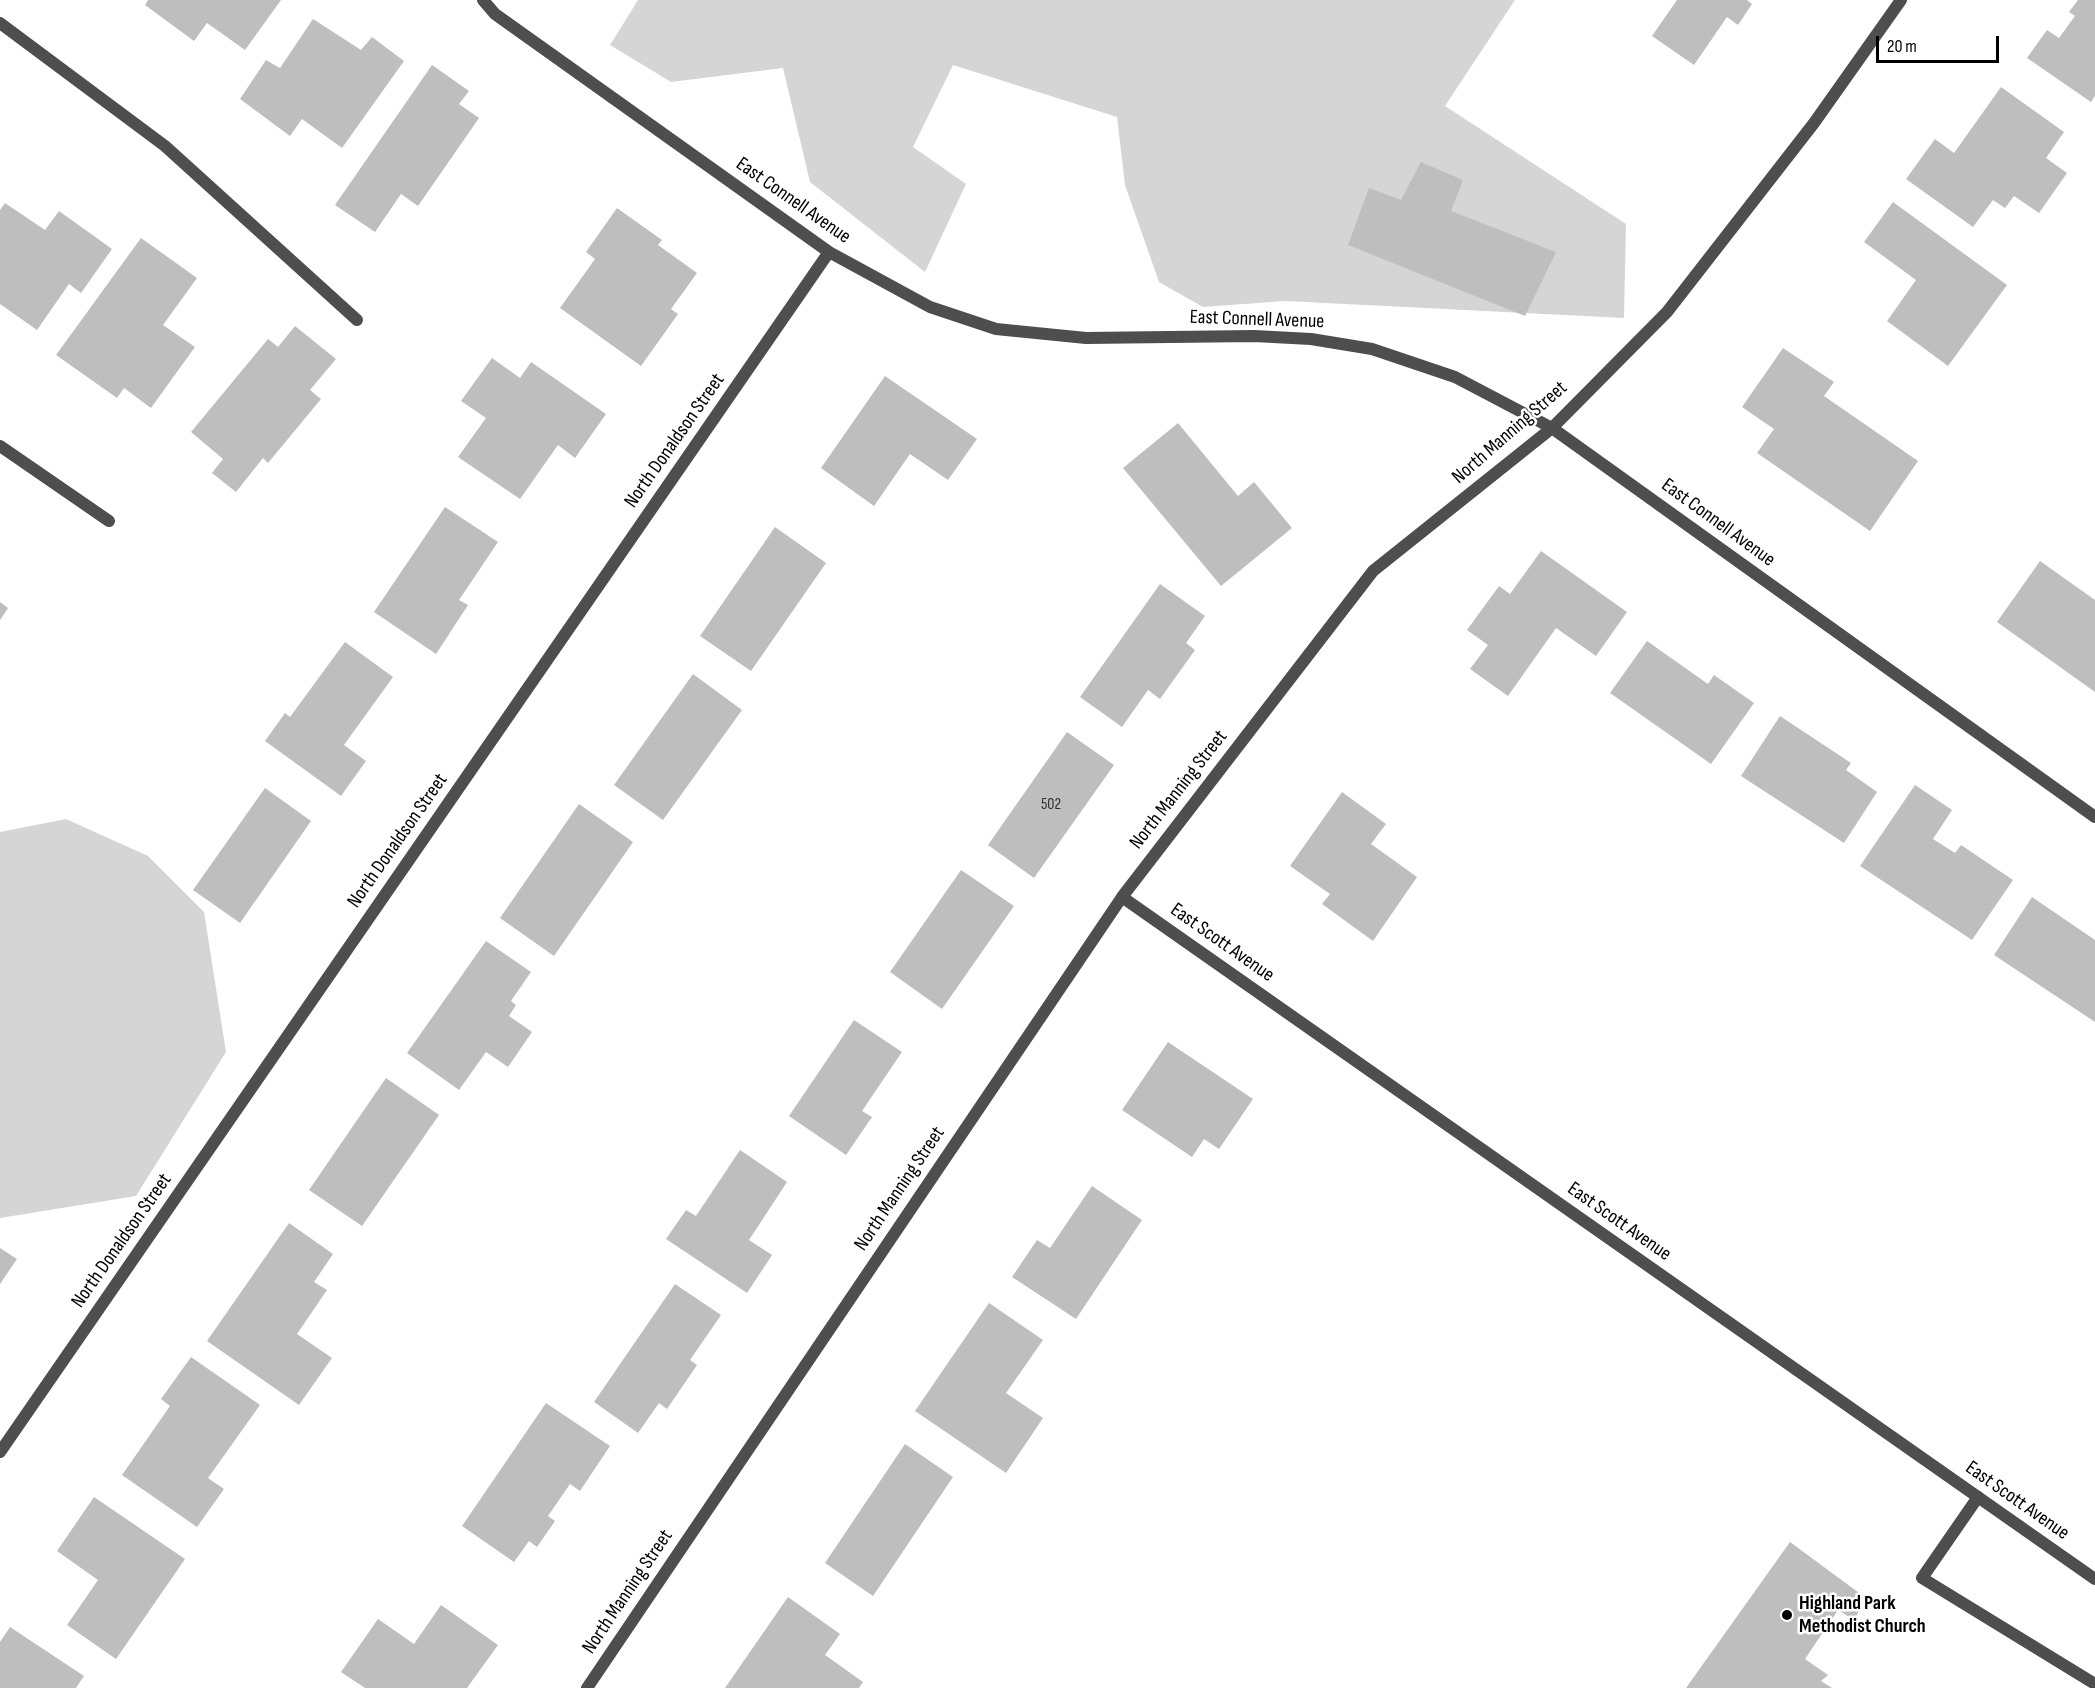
<!DOCTYPE html>
<style>
body{margin:0}
#map{position:relative;width:2095px;height:1688px;overflow:hidden;background:#fff;font-family:"Sofia Sans Condensed",sans-serif}
canvas{display:block}
.scale{position:absolute;left:1876px;top:36px;width:123px;height:27px;box-sizing:border-box;border:3px solid #000;border-top:0;padding-left:8px;font-size:18px;line-height:21px;white-space:nowrap;color:#000;-webkit-text-stroke:4px #fff;paint-order:stroke}
</style>
<div id="map">
<canvas width="2095" height="1688"></canvas>
<div class="scale">20 m</div>
</div>
<script>
const ctx = document.querySelector('canvas').getContext('2d');
ctx.lineJoin = 'round';
function fillPath(path, color) {
  ctx.fillStyle = color;
  ctx.fill(path, 'evenodd');
}
function stroke(path, color, width, dash) {
  ctx.strokeStyle = color;
  ctx.lineWidth = width;
  ctx.lineCap = dash ? 'butt' : 'round';
  ctx.setLineDash(dash || []);
  ctx.stroke(path);
}
function drawText(font, color, halo, rows, align = 'center') {
  ctx.font = font + ' "Sofia Sans Condensed",sans-serif';
  ctx.lineWidth = 5;
  ctx.setLineDash([]);
  ctx.textBaseline = 'middle';
  ctx.strokeStyle = halo;
  ctx.fillStyle = color;
  for (const [text, x, y, turn = 0] of rows) {
    ctx.save();
    ctx.translate(x, y);
    ctx.rotate((+turn || 0) * Math.PI / 180);
    ctx.textAlign = isNaN(turn) ? turn : align;
    if (halo) ctx.strokeText(text, 0, 0);
    ctx.fillText(text, 0, 0);
    ctx.restore();
  }
}
fillPath(new Path2D(`
 M638,0H1515L1445,106L1626,224L1624,318L1285,301L1203,307L1159,282L1125,185L1117,117L953,65L913,147L966,184L925,272L810,182L783,68L671,82L610,45Z
 M66,819L148,856L204,912L226,1052L136,1196L0,1218V832Z`), '#d5d5d5');
fillPath(new Path2D(`
 M148,0H281L245,50L207,23L194,41L145,5Z
 M1677,0H1747L1752,4L1738,25L1727,17L1694,65L1652,36Z
 M2078,0H2095V96L2091,102L2027,58L2047,30L2059,38L2075,16L2069,12Z
 M313,19L361,50L372,37L404,61L342,148L302,119L290,136L240,99L266,60L280,68Z
 M432,65L469,91L459,104L479,118L418,206L401,194L375,232L335,205Z
 M2001,87L2064,132L2046,158L2067,173L2039,213L2014,196L2005,208L1993,200L1973,227L1906,179L1935,139L1954,153Z
 M1421,162L1463,180L1451,211L1556,252L1525,316L1348,245L1369,188L1401,200Z
 M1893,202L2007,285L1948,366L1887,321L1916,280L1864,242Z
 M5,203L45,230L59,211L112,249L81,293L69,284L37,330L0,304V210Z
 M617,208L662,240L658,245L697,273L671,309L678,314L641,366L560,308L595,259L586,252Z
 M141,238L197,278L163,325L195,347L151,408L124,388L117,398L56,355Z
 M295,326L336,359L310,390L321,399L268,463L263,458L236,492L212,473L223,459L191,432L268,339L278,347Z
 M1783,348L1834,382L1824,396L1918,461L1870,531L1757,453L1774,429L1742,407Z
 M492,358L520,378L531,362L606,414L575,458L558,445L520,499L458,457L486,418L461,401Z
 M885,376L977,439L948,480L910,454L874,506L821,468Z
 M1178,423L1238,496L1254,482L1292,528L1221,586L1123,468Z
 M445,507L498,542L459,600L468,605L436,654L374,612Z
 M775,527L826,563L751,671L700,636Z
 M1541,551L1627,612L1596,656L1556,628L1508,696L1470,669L1488,645L1467,630L1499,586L1510,594Z
 M2040,561L2095,600V692L1997,622Z
 M1160,584L1205,616L1186,643L1195,650L1160,699L1148,690L1122,727L1080,697Z
 M0,602L8,608L0,620Z
 M1647,641L1708,684L1714,675L1754,703L1711,764L1610,693Z
 M345,642L393,677L344,745L366,761L341,796L265,741L285,713L290,717Z
 M693,674L742,710L663,820L614,785Z
 M1780,716L1851,763L1846,770L1877,792L1844,843L1741,776Z
 M1067,732L1114,765L1034,878L988,845Z
 M1915,785L1952,810L1933,839L1955,853L1961,845L2013,880L1972,940L1860,866Z
 M265,788L311,821L240,923L193,890Z
 M1342,792L1386,824L1371,844L1417,877L1373,941L1322,904L1330,894L1290,866Z
 M579,804L633,842L554,956L500,918Z
 M961,870L1014,906L942,1009L890,972Z
 M2032,897L2095,940V1022L1994,955Z
 M486,941L531,972L511,1001L516,1005L509,1016L532,1032L508,1067L486,1052L459,1090L407,1053Z
 M854,1020L902,1052L862,1111L872,1117L846,1155L789,1116Z
 M1168,1042L1253,1099L1219,1149L1204,1139L1192,1157L1122,1110Z
 M386,1078L439,1115L362,1226L309,1190Z
 M740,1150L787,1182L749,1240L772,1255L747,1293L666,1239L686,1210L696,1216Z
 M1092,1186L1142,1220L1076,1319L1012,1277L1037,1240L1050,1248Z
 M289,1223L333,1254L314,1282L327,1290L297,1334L332,1358L299,1405L207,1341Z
 M0,1248L17,1259L0,1284Z
 M675,1284L721,1315L690,1360L697,1365L667,1409L659,1403L638,1433L594,1402Z
 M989,1303L1043,1340L1006,1393L1043,1418L1006,1473L915,1411Z
 M191,1357L260,1405L208,1478L224,1489L197,1527L122,1475L170,1406L161,1399Z
 M546,1403L610,1446L580,1491L570,1484L548,1516L555,1521L537,1547L529,1541L514,1562L462,1526Z
 M905,1444L953,1477L873,1596L825,1563Z
 M94,1497L185,1559L116,1659L67,1625L98,1580L57,1551Z
 M1790,1542L1866,1598L1854,1620L1838,1610L1805,1659L1828,1675L1821,1681L1832,1688H1686Z
 M788,1597L840,1634L825,1655L863,1682L859,1688H725Z
 M441,1605L498,1645L467,1688H365L341,1672L378,1619L414,1644Z
 M10,1627L84,1676L76,1688H0V1642Z`), '#bebebe');
stroke(new Path2D(`
 M0,23L165,146L357,320
 M1978,1497L1922,1578L2095,1684`), '#4e4e4e', 12);
stroke(new Path2D(`
 M483,0L495,14L829,252L930,307L996,329L1086,338L1254,336L1311,339L1372,349L1455,377L1552,428L2095,817
 M0,446L109,521
 M1122,897L2095,1579
 M0,1452L829,252
 M587,1688L1122,897L1373,571L1552,428L1667,312L1814,123L1901,0`), '#4e4e4e', 12);
for (const [x, y, r, color] of [
 [1787,1615,6,"#000"]
]) {
  const dot = new Path2D();
  dot.arc(x, y, r, 0, 2 * Math.PI);
  ctx.fillStyle = color;
  ctx.fill(dot);
  stroke(dot, '#fff', 2);
}
drawText('16px', '#303030', null, [
 ["502",1051,805]
]);
drawText('20px', '#000', '#fff', [
 ["East Connell Avenue",793,201,35],
 ["East Connell Avenue",1257,320,2],
 ["North Manning Street",1510,433,-41],
 ["North Donaldson Street",675,441,-55],
 ["East Connell Avenue",1718,523,36],
 ["North Manning Street",1179,790,-52],
 ["North Donaldson Street",398,841,-55],
 ["East Scott Avenue",1222,943,35],
 ["North Manning Street",900,1189,-56],
 ["East Scott Avenue",1619,1222,35],
 ["North Donaldson Street",122,1241,-55],
 ["East Scott Avenue",2017,1501,35],
 ["North Manning Street",628,1592,-56]
]);
drawText('bold 20px', '#000', '#fff', [
 ["Highland Park",1799,1604],
 ["Methodist Church",1799,1627]
], 'left');
</script>
